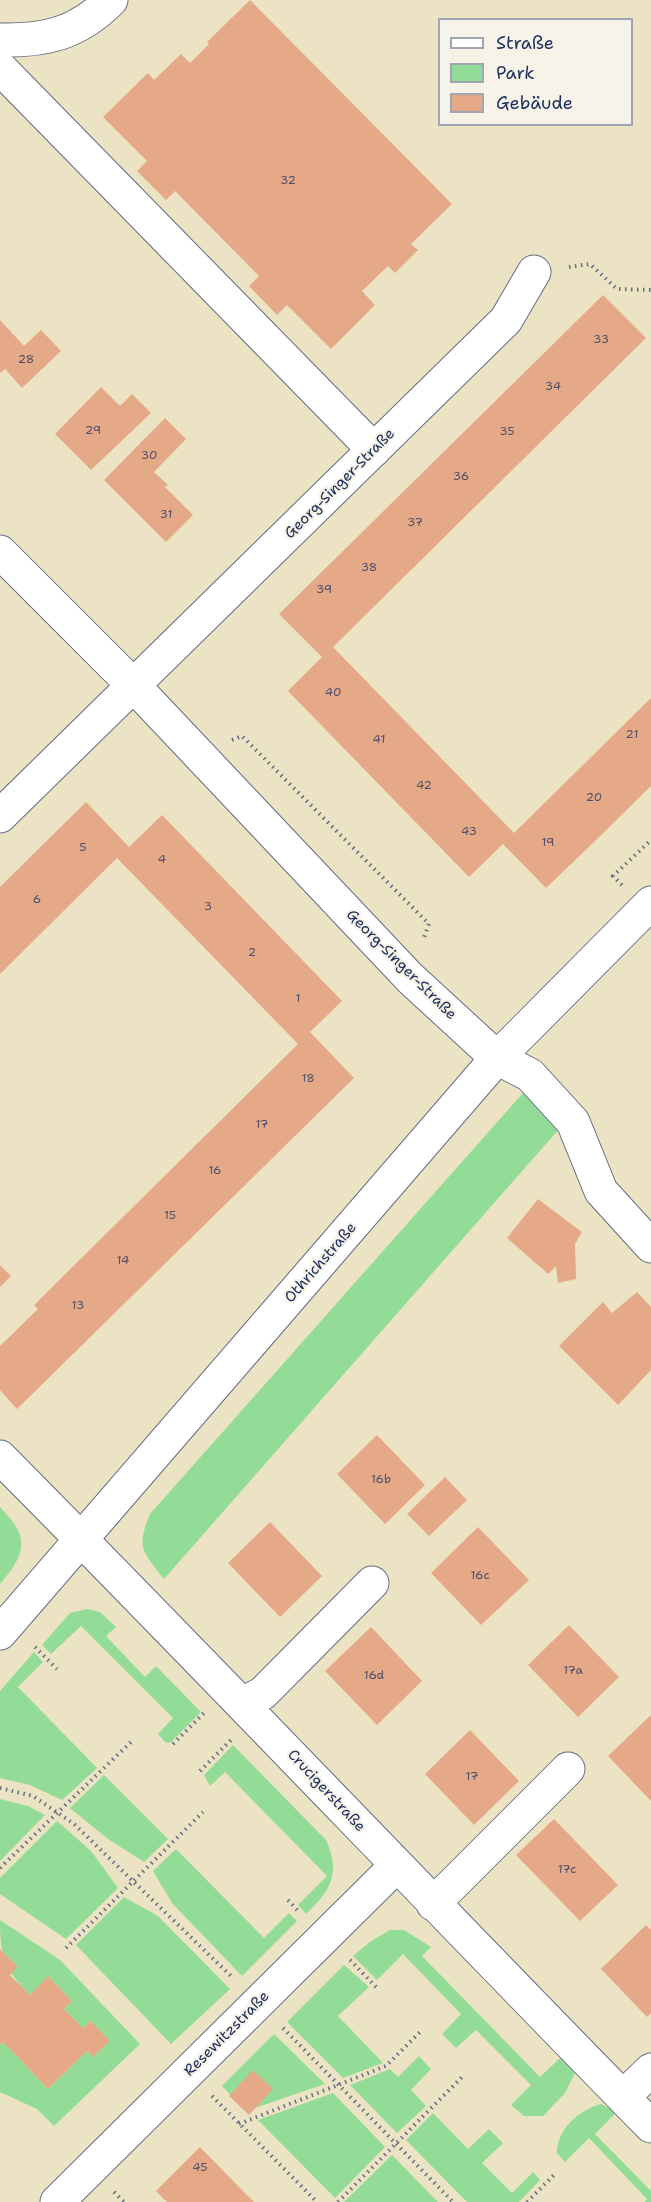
<!DOCTYPE html>
<meta charset="utf-8">
<style>
body{margin:0}
#map{position:relative;width:651px;height:2202px;overflow:hidden;background:#ebe3c4;font-family:"Shantell Sans",sans-serif}
canvas{display:block}
.legend{position:absolute;left:438px;top:18px;width:195px;height:108px;box-sizing:border-box;background:#f7f3e8;border:2px solid #9fa5b1;margin:0;padding:8px 10px;list-style:none;font-size:18px;color:#1b2f5e}
.legend li{display:flex;align-items:center;gap:12px;height:30px}
.legend b{width:30px;border:2px solid #9fa5b1}
</style>
<div id="map">
<canvas width="651" height="2202"></canvas>
<ul class="legend">
<li><b style="height:8px;background:#fff"></b>Straße</li>
<li><b style="height:16px;background:#92dc97"></b>Park</li>
<li><b style="height:16px;background:#e5a988"></b>Gebäude</li>
</ul>
</div>
<script>
const ctx = document.querySelector('canvas').getContext('2d');
ctx.lineJoin = 'round';
function fillPath(path, color) {
  ctx.fillStyle = color;
  ctx.fill(path, 'evenodd');
}
function stroke(path, color, width, dash) {
  ctx.strokeStyle = color;
  ctx.lineWidth = width;
  ctx.lineCap = dash ? 'butt' : 'round';
  ctx.setLineDash(dash || []);
  ctx.stroke(path);
}
function drawText(font, color, halo, rows, align = 'center') {
  ctx.font = font + ' "Shantell Sans",sans-serif';
  ctx.lineWidth = 4.5;
  ctx.setLineDash([]);
  ctx.textBaseline = 'middle';
  ctx.strokeStyle = halo;
  ctx.fillStyle = color;
  for (const [text, x, y, turn = 0] of rows) {
    ctx.save();
    ctx.translate(x, y);
    ctx.rotate((+turn || 0) * Math.PI / 180);
    ctx.textAlign = isNaN(turn) ? turn : align;
    if (halo) ctx.strokeText(text, 0, 0);
    ctx.fillText(text, 0, 0);
    ctx.restore();
  }
}
fillPath(new Path2D(`
 M523,1093L559,1129L164,1579C142,1550 136,1549 150,1514Z
 M0,1507C30,1537 27,1553 0,1584Z
 M87,1609L100,1612L116,1627L106,1636L145,1677L156,1666L201,1712L171,1742L166,1743L158,1734L173,1718L81,1626L51,1654L42,1645L70,1613Z
 M34,1652L43,1662L18,1687L97,1768L62,1800L30,1785L0,1778V1691Z
 M233,1745L326,1840C341,1874 331,1890 306,1914L298,1905L327,1876L225,1772L210,1786L204,1775Z
 M104,1775L168,1839L144,1862L108,1839L70,1808Z
 M0,1799L28,1806L45,1815L0,1861Z
 M57,1821L91,1851L118,1888L66,1939L0,1894V1878Z
 M176,1849L264,1938L289,1913L297,1921L242,1976L172,1903L153,1871Z
 M124,1897L158,1916L230,1989L171,2044L76,1945Z
 M0,1920L60,1960L140,2044L54,2126L37,2109L0,2092V2045L3,2042L48,2089L87,2051L93,2057L110,2041L91,2021L83,2028L64,2009L72,2001L49,1977L30,1995C4,1969 0,1956 0,1920Z
 M390,1930H404L431,1947L422,1956L540,2077L560,2058L575,2073L565,2093L543,2116H524L511,2105L531,2085L476,2030L456,2048L442,2034L461,2014L403,1954L377,1980L353,1956L371,1941Z
 M344,1965L369,1987L338,2016L383,2063L343,2078L287,2022Z
 M274,2034L325,2084L246,2111L222,2086Z
 M419,2056L431,2069L411,2090L426,2106L397,2133L350,2085L390,2069L398,2077Z
 M333,2093L385,2147L335,2198L258,2120Z
 M601,2104L617,2112L595,2134L651,2191V2202H645L647,2199L589,2138L565,2162L557,2153C557,2129 579,2110 601,2104Z
 M433,2113L468,2149L489,2129L503,2143L482,2163L512,2193L533,2172L540,2180L519,2202H467L406,2140Z
 M392,2155L438,2202H344Z`), '#92dc97');
fillPath(new Path2D(`
 M250,0L452,204L411,244L418,250L395,273L388,266L362,291L375,305L331,349L287,305L277,315L249,286L259,276L175,191L166,200L137,171L147,161L103,117L148,73L154,80L181,54L190,63L209,44L207,42Z
 M603,295L646,338L333,647L514,833L651,698V786L593,843L546,888L503,844L469,877L288,691L322,657L279,614Z
 M0,320L24,346L41,330L61,351L22,388L5,369L0,373Z
 M101,387L120,406L132,394L151,413L91,470L55,434Z
 M165,418L186,439L154,472L168,485L165,487L193,515L166,542L104,480Z
 M86,802L129,847L162,815L342,1001L310,1032L354,1078L17,1409L0,1390V1346L38,1309L34,1305L298,1044L117,858L0,974V887Z
 M538,1199L582,1232L575,1244L576,1279L558,1283L556,1266L548,1274L507,1238Z
 M0,1265L11,1276L0,1287Z
 M637,1292L651,1307V1370L618,1405L559,1346L603,1302L612,1313Z
 M377,1435L425,1485L385,1524L337,1474Z
 M445,1477L467,1500L429,1536L407,1514Z
 M270,1522L322,1576L280,1617L228,1563Z
 M478,1527L529,1580L481,1625L431,1573Z
 M569,1625L619,1677L578,1717L528,1665Z
 M371,1627L422,1681L377,1725L325,1671Z
 M651,1715V1801L608,1756Z
 M470,1730L519,1781L474,1825L425,1774Z
 M554,1819L618,1885L580,1921L516,1855Z
 M646,1925L651,1930V2013L647,2017L601,1969Z
 M0,1949L18,1967L10,1975L30,1995L48,1976L72,2001L64,2009L83,2028L91,2021L110,2041L93,2057L87,2051L48,2089L3,2042L0,2045Z
 M253,2070L273,2089L249,2115L229,2096Z
 M200,2147L241,2189L254,2202H167L156,2191Z`), '#e5a988');
const minor = new Path2D(`
 M0,40C47,41 78,33 111,0
 M0,68L374,450
 M0,552L135,687L410,978L497,1058L530,1075L573,1122L601,1191L651,1246
 M0,816L506,320L534,272
 M0,1457C219,1678 433,1904 651,2126
 M0,1633L497,1058L651,903
 M243,1704L263,1693L372,1583
 M433,1904L568,1769
 M623,2097L651,2070
 M57,2202L396,1866`);
stroke(minor, '#646e82', 35);
stroke(new Path2D(`
 M569,267L590,264L617,289L651,290
 M232,740L242,736L429,924L423,940
 M622,885L613,876L651,840
 M35,1647L57,1669
 M173,1744L204,1713
 M200,1771L231,1740
 M0,1788L33,1796L74,1824L233,1978
 M0,1868L132,1741
 M288,1900L300,1913
 M66,1948L203,1812
 M350,1960L376,1987
 M283,2028L453,2202
 M212,2096L317,2202
 M239,2124L386,2066L420,2032
 M114,2192L124,2202
 M338,2202L462,2077
 M527,2202L556,2173`), '#646e82', 4, [1.5, 4.5]);
stroke(minor, '#fff', 33);
drawText('12px', '#4e4e68', null, [
 ["32",288,181],
 ["33",601,340],
 ["28",26,360],
 ["34",553,387],
 ["29",93,431],
 ["35",507,432],
 ["30",149,456],
 ["36",461,477],
 ["31",166,515],
 ["37",415,523],
 ["38",369,568],
 ["39",324,590],
 ["40",333,693],
 ["21",632,735],
 ["41",379,740],
 ["42",424,786],
 ["20",594,798],
 ["43",469,832],
 ["19",548,843],
 ["5",83,848],
 ["4",162,860],
 ["6",37,900],
 ["3",208,907],
 ["2",252,953],
 ["1",298,999],
 ["18",308,1079],
 ["17",262,1125],
 ["16",215,1171],
 ["15",170,1216],
 ["14",123,1261],
 ["13",78,1306],
 ["16b",381,1480],
 ["16c",480,1576],
 ["17a",573,1671],
 ["16d",374,1676],
 ["17",472,1777],
 ["17c",567,1870],
 ["45",200,2168]
]);
drawText('15px', '#1b2f5e', '#f7f3e8', [
 ["Georg-Singer-Straße",340,484,-45],
 ["Georg-Singer-Straße",401,965,45],
 ["Othrichstraße",321,1263,-49],
 ["Crucigerstraße",326,1791,47],
 ["Resewitzstraße",227,2034,-45]
]);
</script>
